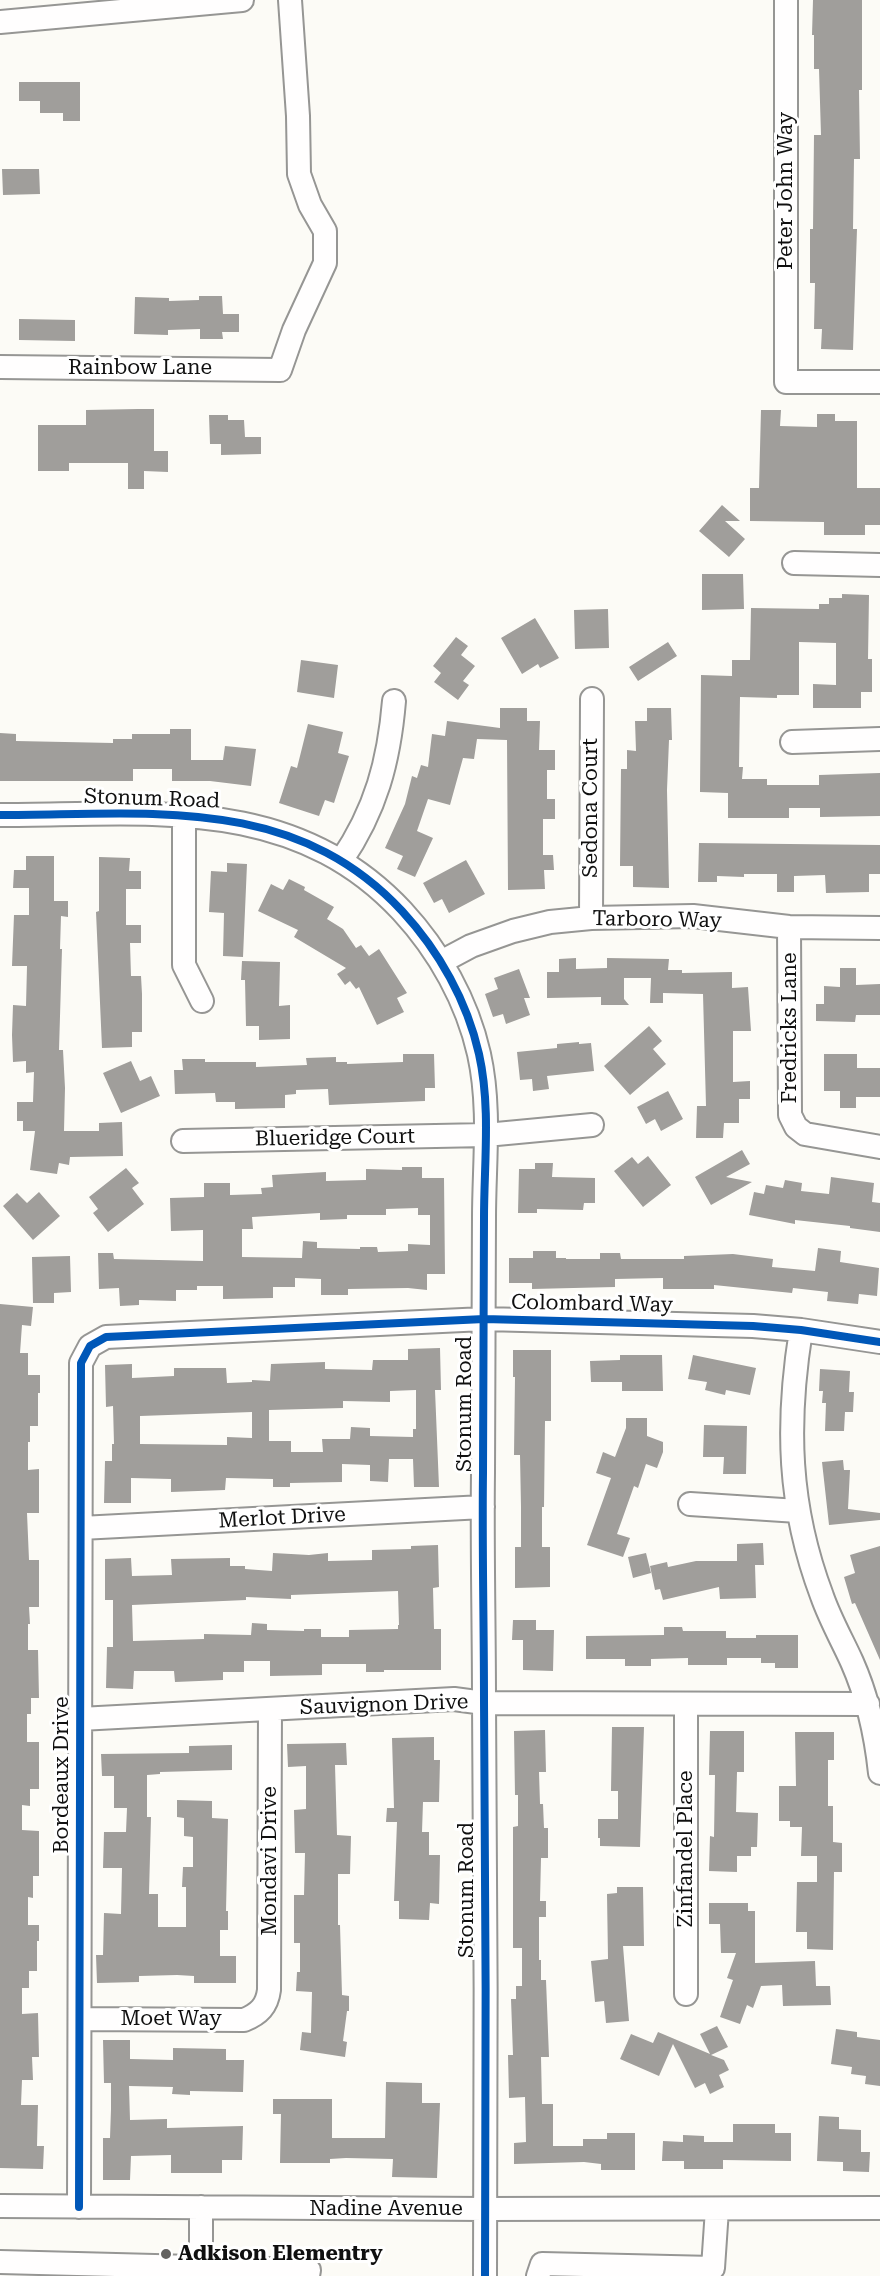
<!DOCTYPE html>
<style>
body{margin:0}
canvas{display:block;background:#fcfbf6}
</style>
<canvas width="880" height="2276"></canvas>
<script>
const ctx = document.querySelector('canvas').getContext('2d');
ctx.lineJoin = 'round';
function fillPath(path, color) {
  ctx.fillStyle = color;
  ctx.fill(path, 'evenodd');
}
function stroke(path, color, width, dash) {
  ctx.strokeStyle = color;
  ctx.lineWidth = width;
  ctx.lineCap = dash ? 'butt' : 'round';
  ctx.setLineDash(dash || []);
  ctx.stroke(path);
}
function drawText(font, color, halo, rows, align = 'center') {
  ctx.font = font + ' "Roboto Serif",serif';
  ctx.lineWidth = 6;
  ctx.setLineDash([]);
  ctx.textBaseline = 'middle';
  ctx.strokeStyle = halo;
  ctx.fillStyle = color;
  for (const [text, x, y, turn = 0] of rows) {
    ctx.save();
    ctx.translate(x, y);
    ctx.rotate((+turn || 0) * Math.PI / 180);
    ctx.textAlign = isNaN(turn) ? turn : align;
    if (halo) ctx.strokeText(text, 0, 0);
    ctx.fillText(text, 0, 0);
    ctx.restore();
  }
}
fillPath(new Path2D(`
 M813,0H862V90H859L860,159H854L853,229H857L853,350L821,349L822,329H814L815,283H810V229H813L814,135H821L819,69H814V35H812Z
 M19,82H80V121H63V113H40V101H19Z
 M2,169H39L40,194L3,195Z
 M199,296H222L223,314H239V332H222L223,339H200V329L168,330V335L134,334L135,297L169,298V301L199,300Z
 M19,319L75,320V341L19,340Z
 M138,409H154V451H168V472L144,471V489H128V463H69V471H38V425H86V410Z
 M761,410H781L780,426L817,427V414H835V421H857V488H880V525H865V535H824V522L750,521V488H759Z
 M209,415H228V420H244L245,437H261V454L221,455V444H210Z
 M722,505L740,521H725L745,539L729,557L699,531Z
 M702,574H743L744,609L702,610Z
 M842,594L869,595L868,659H872V692H861V708H813V684L836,685V643L799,642V695H777V698L740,697L739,767H743L742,779H767V785H819V775L880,773V816L820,817V808H789V818H728V793L700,792L701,675L732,676V660H750L751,608L819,609V604H829V598H842Z
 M608,609L609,648L575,649L574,610Z
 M535,618L559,658L540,668L538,664L522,674L501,638Z
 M456,637L468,646L461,655L475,666L463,681L469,685L458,700L434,682L441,673L433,666Z
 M668,642L677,656L638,681L629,667Z
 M301,660L338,665L334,698L297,692Z
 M500,708H527V721H540L539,750H555V770H547V799H555V819H543V855H553L554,870H544L545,889L508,890L507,740L477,739L474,759L463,758L450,805L428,799L417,831L433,838L415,877L397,869L403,856L385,848L405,804L412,776L417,778L421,765L428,767L432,734L445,736L447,721L500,728Z
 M647,708H671L672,740H669L667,790L669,888L633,887V866H620L621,769H627V750L636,751L635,721H647Z
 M308,724L343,732L338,753L349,756L334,803L325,800L319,816L279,803L291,766L297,768Z
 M170,729H191V760H223L225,746L256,749L251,786L210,781H172V769H133V781H0V733L16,734V741L113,743V739H132V734H170Z
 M699,843L880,845V874H869V892L826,893L825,875L794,876V892H777V874H744V877L717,876V882H698Z
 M26,856H54V901H68V917L61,916L60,949H62L59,1050H63L65,1088L64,1131H99V1123L122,1122L123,1156L70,1157L69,1165L59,1163L57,1174L30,1170L35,1131H23V1121H17V1102H33L34,1072L26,1073V1061L13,1062L12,1035L13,1005L26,1006L27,966H12L14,915H29V888H13L14,870H26Z
 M99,857L130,858L129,871H141V889H126V925H141V943H130L131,976H141L142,994V1032H132V1047L102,1048L96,912L99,911Z
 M466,860L485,894L449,913L442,899L434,903L423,883Z
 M227,863L247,864L243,957L223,956L224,913L209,912L211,871L227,872Z
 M289,879L305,887L304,890L334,907L327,919L343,929L356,948L361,945L369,956L379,949L407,993L397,998L404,1012L377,1025L359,987L356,989L350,981L345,985L337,974L346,968L294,937L298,930L258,911L271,884L283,890Z
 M576,958V969L607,968V958L669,959L668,970H682V973L732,972V988L748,987L751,1031H733V1082L750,1081V1099H739V1123H724L723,1138H696L697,1106H706L703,994L663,993V1003H650L651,978H624V999L629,1005H601V997L547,998V972H559V959Z
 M242,961L280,962L279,1006L290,1005V1039L259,1040V1026H246L245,980H241Z
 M840,968H856V985L880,984V1015H856L855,1022L816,1021V1004H824V986L840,987Z
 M519,969L530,998H524L530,1015L506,1024L503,1014L493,1017L485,994L498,989L494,978Z
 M649,1026L662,1041L653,1049L666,1064L630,1095L604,1066Z
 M579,1042V1044L591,1043L594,1071L547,1076L549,1089L533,1091L532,1079L520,1080L517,1052L557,1048V1044Z
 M403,1054H434L435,1088H425V1101L329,1105L328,1089L296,1090V1094L285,1095V1108L235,1109V1102H216L215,1093L175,1094L174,1070H183L182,1059H205V1062H256V1067L307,1065L306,1058L336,1057V1062H347V1064L403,1062Z
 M824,1054H857V1068H880V1097H856V1108H840V1091H824Z
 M131,1061L140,1081L151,1076L160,1096L121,1113L103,1073Z
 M668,1091L683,1119L661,1131L655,1119L646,1124L637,1107Z
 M742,1150L750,1164L726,1177L752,1182L711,1205L695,1177Z
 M648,1156L671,1185L643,1207L614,1171L632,1157L638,1164Z
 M535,1163H553L552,1177L595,1178V1203H584L583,1210L537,1209V1213H518L519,1169H535Z
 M402,1167H422V1178H444L445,1274H427V1290L408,1288L348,1289V1295H321V1279L295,1278V1287H273V1298L223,1299V1286H197V1290H176V1301L139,1300V1305L120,1306L119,1288L99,1289L98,1253H113L114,1259L203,1261V1230L171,1231L170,1198L204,1197V1183H230V1195L262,1194L261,1188L273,1187L272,1175L326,1172V1181L366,1180V1169L402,1170ZM418,1208V1215H430V1245L408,1244V1251L378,1252L377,1247H360V1249L317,1248V1242L303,1241L302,1258L242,1257V1229H253L252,1217L320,1213V1220L347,1219V1215H386V1209Z
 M126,1168L139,1183L132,1188L144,1204L108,1232L93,1213L98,1209L89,1197Z
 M831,1177L874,1183L872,1202L880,1203V1232L850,1228V1226L795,1220V1224L749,1215L754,1192L764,1194L766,1185L783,1188L785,1180L802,1183L801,1191L829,1194Z
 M39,1192L60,1216L33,1240L3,1206L17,1193L27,1203Z
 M818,1248L841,1251L840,1262L879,1268L877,1296L859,1294L858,1304L827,1301L828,1292L793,1288L792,1293L714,1285V1289H663V1278L615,1279V1287L532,1289V1283H509V1258H533V1251H556V1258H566V1259H600V1253H620L621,1259H684V1256L733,1254L773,1259L772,1267L815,1271Z
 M70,1256L71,1292L54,1293V1303H33L32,1257Z
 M0,1304L33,1307L31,1326L22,1325L20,1353H28V1375H40V1393H38V1426H30V1442H28V1470L39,1469V1513H27L29,1560H39V1607H29L30,1624H28V1650H38L39,1698H31V1714H27V1742H39V1789H30V1806L22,1805V1830L39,1831V1876H33V1898L28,1897V1925H39V1941H37V1971H29V1988H22V2014L38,2013L39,2057H32L33,2080H22L21,2105H38L37,2146H44L43,2169L0,2168Z
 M440,1348L441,1390H435L439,1487H414L413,1459H389L388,1482L370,1481V1465L342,1464V1482L290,1483V1487H273V1479L226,1478L225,1490L171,1492V1479L131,1478V1503H104L105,1461H112V1444H114L113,1406L106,1407L105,1365L132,1364V1378L174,1376V1368H226L227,1383L252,1382V1380L270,1381L271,1364L325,1362V1369L372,1370L373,1360H408V1349ZM416,1390V1429H413V1437L370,1436V1428L351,1427L350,1439H322L323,1452H291V1441H269V1410L343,1408V1401L390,1402V1391ZM252,1412V1438L227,1437V1445L140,1444V1416Z
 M513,1350H551V1421H545L544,1507H542V1547H550V1587L515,1588V1547H521V1507L520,1455H514L515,1377H513Z
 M620,1355H662L663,1391H622V1382H591L590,1361L620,1360Z
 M693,1355L756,1368L750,1395L726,1390L725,1395L705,1390L707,1382L688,1379Z
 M820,1369L850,1371L849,1392H854L853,1412H845L844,1431H825L826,1403H822L823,1391H819Z
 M626,1418H647V1436L663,1442V1452L657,1468L646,1464L638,1488L634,1486L617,1534L630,1538L623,1557L587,1545L611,1478L596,1473L603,1452L615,1457L626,1428Z
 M704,1425L747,1426L746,1474H723L724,1457H703Z
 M843,1460L844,1470H850L848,1509L880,1513V1520L829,1525L822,1462Z
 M763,1543L764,1565H755L756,1598L720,1599L719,1587L663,1600L660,1589L655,1590L650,1566L667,1562L668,1567L696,1561H737V1544Z
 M438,1545L439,1587L433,1588L434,1629H441V1670H384V1672H366V1664H322V1675L270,1676V1661H244V1672H223V1680L175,1682L174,1671H134L133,1689L106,1688L107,1647H113V1600H105V1559L131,1558L132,1576L172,1575L171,1559L230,1558V1566H245V1569L272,1571L273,1553L309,1555L328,1553V1561L372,1560V1550L411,1549V1546ZM398,1591L399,1625H398V1629L349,1630V1637H321V1629H304V1631L267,1630V1624L252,1623L251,1635L204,1634V1639L133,1641L132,1605L246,1600V1597L291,1599V1595Z
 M880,1546V1660L855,1603L852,1604L844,1577L855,1573L850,1555Z
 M646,1553L651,1573L633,1578L628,1557Z
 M513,1620H536V1630H554L553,1671L523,1670V1640H512Z
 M664,1627H682L683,1631H726V1638H756V1635H798V1668H775V1663H761V1658H727V1665H688V1658L651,1659V1666H625V1659H586V1636L664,1635Z
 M612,1727H644L640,1847L600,1846V1838H598V1819H618V1791H611Z
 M545,1730L546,1772H539L540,1804H543L544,1828H548V1858H541L540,1901H546V1917H539V1960H541V1980H546L549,2057H541L542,2104H553V2146H583V2139H607V2133H635V2170H601V2164L584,2162L514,2164V2143L526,2142L525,2097L509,2098L508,2055H513L511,1999H516V1986H522V1948H513V1827L518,1826V1795H515L514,1731Z
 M710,1731H744V1772H737L736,1812L758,1813L757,1847H751V1856H737V1872L709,1871L710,1836L714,1837L715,1775H709Z
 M795,1732H834V1760H828V1806H833V1842L842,1843V1872H834L833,1950L807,1949V1932H796L797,1882H817V1856H801L802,1827H790V1821H779V1786H796Z
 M434,1737V1760H440L439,1802H423L422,1832H429V1855H440L439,1904L430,1903L429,1920L399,1919V1901H394L397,1822H386L387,1808H394L392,1738Z
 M346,1743L347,1765H335L337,1835L351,1836L350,1874H338V1925H340L342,1995L349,1996V2011H347L343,2041L347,2042L345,2057L300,2050L302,2032L311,2033L312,1992L296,1991L297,1972H300V1943H294V1895H304L305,1853H295L294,1810L306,1809V1766L288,1767L287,1744Z
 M232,1745V1770L160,1772V1774L147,1775V1817H151L149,1894H158V1927H186V1887H182L183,1867H193V1837L184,1836V1818L177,1817V1800L212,1801V1818L228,1819L226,1911H228V1930H220V1956H236V1983H194V1976L177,1975L139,1976V1982L97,1983L96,1955H103L104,1913L121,1914L122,1868H103L104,1832H126L127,1808H114V1776H102L101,1754L189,1753V1746Z
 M617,1887H643L644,1946H623L629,2021L606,2023L604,2001L595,2002L591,1961L608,1959L607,1894L617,1893Z
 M709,1903H748V1911H755V1963L815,1961L816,1986H830L831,2005L783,2006L782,1985L761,1986L753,2008L747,2005L740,2024L720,2017L733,1980L727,1978L736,1953H721L720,1924H709Z
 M717,2026L728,2047L711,2055L724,2060L729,2070L719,2075L724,2087L710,2094L705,2083L695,2088L673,2044L659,2076L620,2059L631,2034L653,2043L658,2032L710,2054L700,2034Z
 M836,2029L857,2032V2037L880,2040V2086L865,2084L866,2076L851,2074L852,2067L831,2064Z
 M103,2040H130V2059L173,2060V2048L226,2049V2060H244L243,2092L190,2091V2095L172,2094L173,2087L129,2086L130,2120L167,2119V2128L243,2126L242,2160H222V2173H171V2155L131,2156L130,2180H103V2138H110L111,2109V2083H104Z
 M386,2082L422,2083V2103H440L437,2178L392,2177L393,2159L346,2158L330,2159V2163H280L281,2114H273V2099H332V2138H385Z
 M819,2116L839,2117V2129L861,2130V2152H870L869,2172L843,2171V2162L817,2161Z
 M733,2124H775V2133H791V2161L723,2160V2169H684V2161H662L663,2141L683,2142V2135L704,2136V2142H733Z`), '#a09e9b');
const minor = new Path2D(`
 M786,0V382H880
 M0,22L242,0
 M0,367L280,370L294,330L325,263V231L310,205L299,174L298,116L290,0
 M794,563L880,565
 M792,742L880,739
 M0,815C146,815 292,793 402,911C439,951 467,1001 479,1054C491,1108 484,1163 484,1218C483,1303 484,1388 483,1473C482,1549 484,1625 484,1701C486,1893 486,2084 485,2276
 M184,815V965L202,1001
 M341,861C376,810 389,761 394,701
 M591,918L592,699
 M789,927L790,1115L796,1127L805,1134L880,1147
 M441,962L471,946L513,931L550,922L591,918L693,916L789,927L880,928
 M183,1141L486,1135L592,1125
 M801,1330C786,1424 788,1506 822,1596C830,1619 842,1640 852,1662C868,1698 876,1735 880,1773
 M690,1504L798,1511
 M81,1528L483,1507
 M80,1719L454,1699L484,1703L868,1704
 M686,1994V1704
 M80,2019L244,2020C259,2014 267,2006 269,1990L270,1709
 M0,2206L485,2209L880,2208
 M79,2207L81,1363L90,1346L106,1337L484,1319L753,1326L801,1330L880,1342
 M201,2207V2276
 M0,2262L309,2270L308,2276
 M538,2276L542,2264L713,2268L717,2209`);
stroke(minor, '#969694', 26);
stroke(minor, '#fffefe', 22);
stroke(new Path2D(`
 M0,815C146,815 292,793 402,911C439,951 467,1001 479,1054C491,1108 484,1163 484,1218C483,1303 484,1388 483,1473C482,1549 484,1625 484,1701C486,1893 486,2084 485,2276
 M79,2207L81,1363L90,1346L106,1337L484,1319L753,1326L801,1330L880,1342`), '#0057b8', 8);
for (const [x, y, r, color] of [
 [166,2254,6,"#636260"]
]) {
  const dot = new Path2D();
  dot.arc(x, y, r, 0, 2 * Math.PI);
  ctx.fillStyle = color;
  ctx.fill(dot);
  stroke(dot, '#fff', 2);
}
drawText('21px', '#101010', '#fff', [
 ["Peter John Way",786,191,-90],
 ["Rainbow Lane",140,368],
 ["Stonum Road",152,799,2],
 ["Sedona Court",591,808,-90],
 ["Tarboro Way",657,920,1],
 ["Fredricks Lane",790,1028,-90],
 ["Blueridge Court",335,1138,-1],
 ["Colombard Way",592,1304,1],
 ["Stonum Road",465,1404,-90],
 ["Merlot Drive",282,1518,-3],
 ["Sauvignon Drive",384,1705,-2],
 ["Bordeaux Drive",62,1775,-90],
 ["Zinfandel Place",686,1849,-90],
 ["Mondavi Drive",270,1861,-90],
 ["Stonum Road",467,1890,-90],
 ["Moet Way",171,2019],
 ["Nadine Avenue",386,2209]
]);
drawText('bold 21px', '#101010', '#fff', [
 ["Adkison Elementry",178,2254]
], 'left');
</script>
